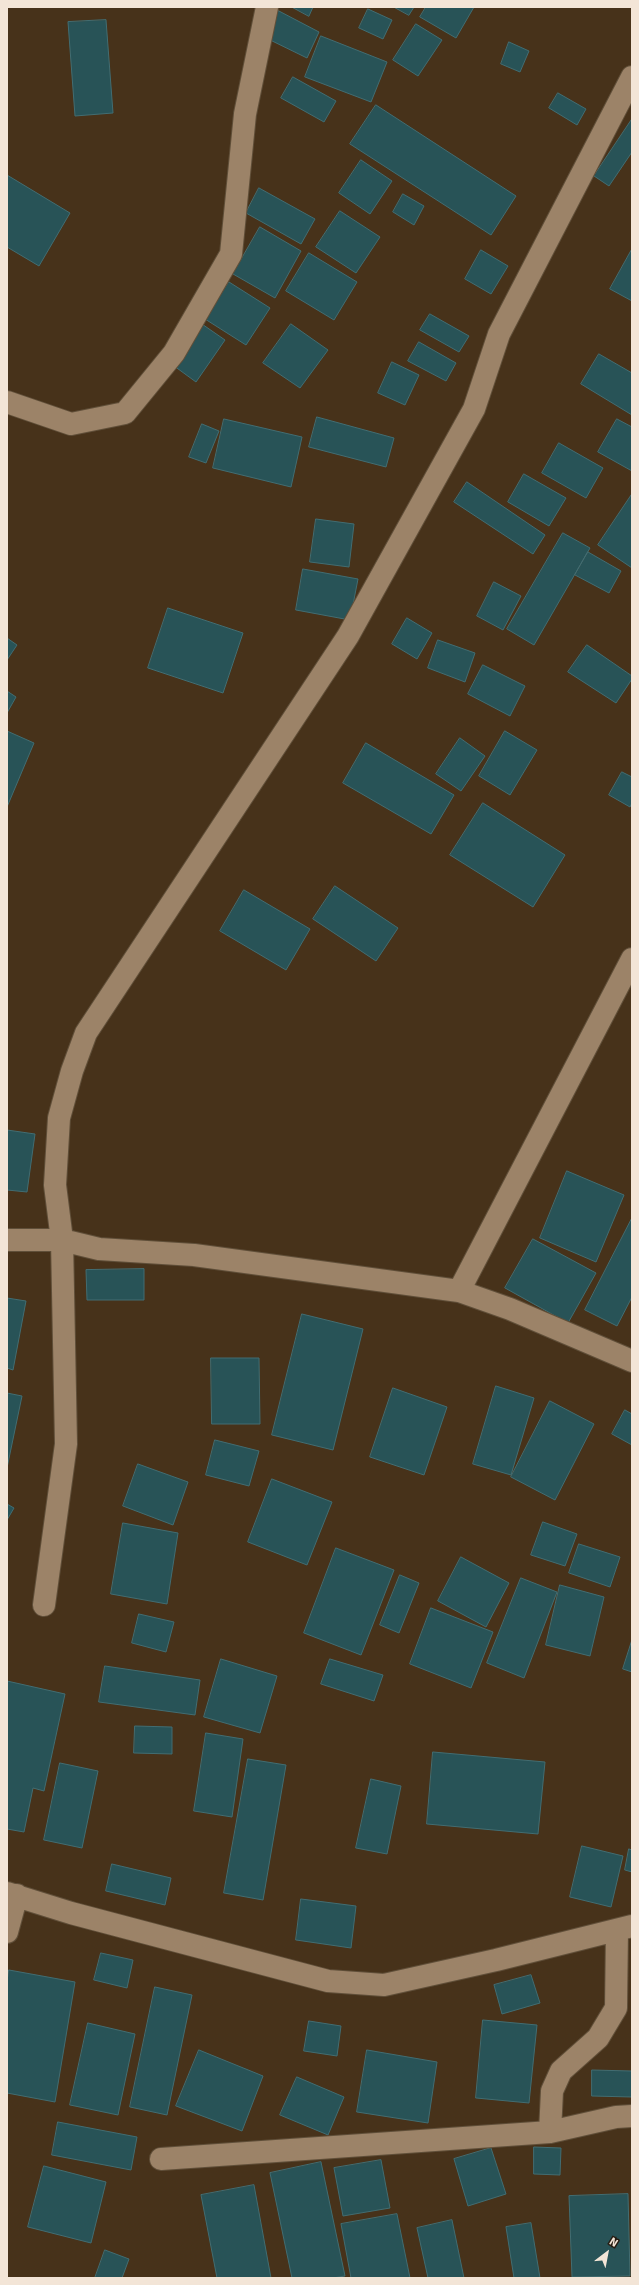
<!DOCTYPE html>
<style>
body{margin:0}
#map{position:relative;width:639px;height:2285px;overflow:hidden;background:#47321a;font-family:Signika,sans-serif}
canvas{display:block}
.frame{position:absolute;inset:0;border:8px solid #f3e5d7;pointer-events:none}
.north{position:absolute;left:587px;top:2233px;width:40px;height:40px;-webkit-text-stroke:3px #261c12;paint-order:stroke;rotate:32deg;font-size:11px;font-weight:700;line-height:16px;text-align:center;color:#f3e5d7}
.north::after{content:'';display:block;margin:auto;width:14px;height:18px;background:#f3e5d7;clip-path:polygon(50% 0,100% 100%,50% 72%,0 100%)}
</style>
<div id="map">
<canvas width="639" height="2285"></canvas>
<div class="frame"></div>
<div class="north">N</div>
</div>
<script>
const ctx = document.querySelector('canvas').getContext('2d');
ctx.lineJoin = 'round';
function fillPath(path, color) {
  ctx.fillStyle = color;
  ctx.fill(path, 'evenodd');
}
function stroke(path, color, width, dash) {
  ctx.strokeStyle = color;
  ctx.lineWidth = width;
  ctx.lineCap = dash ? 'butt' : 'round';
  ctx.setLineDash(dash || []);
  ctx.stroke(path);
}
const building = new Path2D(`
 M292,7H313L309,16Z
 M394,7H414L409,15Z
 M426,7H474L456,38L420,17Z
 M368,9L392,20L383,39L359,28Z
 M277,10L319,32L307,58L264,37Z
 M106,20L113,113L75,116L68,22Z
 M416,24L442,40L418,76L393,60Z
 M321,36L387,62L371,102L305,77Z
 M509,42L529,51L520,72L501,64Z
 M293,77L336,101L324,122L281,98Z
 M558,93L586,109L577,125L549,108Z
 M376,105L516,196L491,235L350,144Z
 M632,119V152L609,186L594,176Z
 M361,160L392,181L370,214L339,193Z
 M7,175L70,213L39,266L7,247Z
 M259,188L315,219L301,244L246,213Z
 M403,194L424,206L414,225L393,212Z
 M340,211L380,237L356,273L316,247Z
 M260,227L301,251L275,298L233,274Z
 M632,249V301L610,289Z
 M481,250L508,266L491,294L465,279Z
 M309,253L357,282L334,320L286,291Z
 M229,282L270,308L246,345L205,319Z
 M430,314L469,336L459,352L420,330Z
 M199,322L225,340L196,382L170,363Z
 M291,324L328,350L300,388L263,363Z
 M419,342L456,363L446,381L408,361Z
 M599,354L632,373V415L581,384Z
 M392,362L419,375L405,405L378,393Z
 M317,417L394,438L386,467L309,447Z
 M224,419L302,437L291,487L213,468Z
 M617,419L632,427V471L598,452Z
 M202,424L219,431L206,463L189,457Z
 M559,443L603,468L586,498L542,473Z
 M524,474L566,498L549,526L508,502Z
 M467,482L545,535L533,554L454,502Z
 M632,494V568L598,545Z
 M316,519L354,524L349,567L310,562Z
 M563,533L590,548L534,645L507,629Z
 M588,552L621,571L609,593L575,575Z
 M303,569L358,579L350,620L296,610Z
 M494,582L521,596L503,630L477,616Z
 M168,608L243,633L223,693L148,668Z
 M407,618L432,633L417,659L392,644Z
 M7,638L17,645L7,660Z
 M438,640L475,653L465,682L428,668Z
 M587,645L632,676V679L616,703L568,672Z
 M483,665L525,686L510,716L468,694Z
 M7,691L16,697L7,713Z
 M7,731L34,743L7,807Z
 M505,731L537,750L510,795L479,776Z
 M460,738L485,756L461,791L436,774Z
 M366,743L454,795L431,834L343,783Z
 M622,772L632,777V803L630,807L609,795Z
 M483,803L565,855L533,907L450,855Z
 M335,886L398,928L376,961L313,919Z
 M244,890L310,929L286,970L220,931Z
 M7,1130L35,1134L27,1192L7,1190Z
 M567,1171L624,1195L596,1262L540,1238Z
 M632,1218V1297L617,1326L585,1310Z
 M533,1239L596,1273L568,1323L505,1288Z
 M144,1269V1300H87L86,1270Z
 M7,1298L26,1301L13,1370L7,1368Z
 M302,1314L363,1329L333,1450L272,1435Z
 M211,1358H259L260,1424H212Z
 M496,1386L534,1398L511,1475L473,1464Z
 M393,1388L447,1407L424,1475L370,1457Z
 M7,1393L22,1396L7,1468Z
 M550,1401L594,1424L555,1500L511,1477Z
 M625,1410L632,1414V1445L612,1434Z
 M215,1440L259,1451L249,1486L206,1475Z
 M138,1464L188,1482L173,1525L123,1506Z
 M272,1479L332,1502L307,1565L248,1542Z
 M7,1504L14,1508L7,1520Z
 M543,1522L577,1534L565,1566L531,1555Z
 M123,1523L178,1533L167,1604L111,1594Z
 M579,1544L620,1557L610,1587L569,1573Z
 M336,1548L394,1570L361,1655L304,1633Z
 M461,1557L509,1583L486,1627L438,1601Z
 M400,1575L419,1583L399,1633L380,1625Z
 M521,1578L557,1592L524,1678L487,1663Z
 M560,1585L604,1597L590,1656L546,1645Z
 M431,1608L493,1632L471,1688L410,1664Z
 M139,1614L174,1622L166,1652L132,1643Z
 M632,1640V1672L623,1669Z
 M221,1659L277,1676L260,1733L204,1717Z
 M330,1659L383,1675L374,1701L321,1684Z
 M105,1666L200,1680L195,1715L99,1702Z
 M7,1681L65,1694L44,1791L33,1788L24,1832L7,1829Z
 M135,1726L172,1727V1754L134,1753Z
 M206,1733L243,1739L232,1817L194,1811Z
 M433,1752L545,1762L538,1834L427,1824Z
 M248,1759L286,1765L263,1900L224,1893Z
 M60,1763L98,1771L82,1848L44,1840Z
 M371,1779L401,1786L387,1854L356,1848Z
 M582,1846L623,1856L611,1907L570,1897Z
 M629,1849L632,1850V1872L625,1870Z
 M112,1864L171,1878L165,1905L106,1891Z
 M301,1899L356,1906L351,1948L296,1940Z
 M101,1953L133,1960L127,1988L94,1980Z
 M9,1970L75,1982L55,2102L7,2093V1981Z
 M531,1975L540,2003L502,2014L494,1985Z
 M155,1987L192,1995L167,2115L130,2107Z
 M483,2020L537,2025L529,2103L476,2098Z
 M309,2021L341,2026L337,2056L304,2051Z
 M88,2023L135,2034L118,2115L70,2105Z
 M199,2050L263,2076L242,2131L176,2106Z
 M367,2050L437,2062L428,2123L357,2112Z
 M592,2070L632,2071V2097L592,2096Z
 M297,2077L344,2097L328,2135L280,2115Z
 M58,2122L137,2137L131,2170L52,2155Z
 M534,2147L561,2148L560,2175L534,2174Z
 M491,2148L506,2194L468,2206L454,2159Z
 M381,2160L390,2208L343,2216L334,2168Z
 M321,2162L345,2276L333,2278H292L270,2173Z
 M44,2166L106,2182L91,2243L28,2227Z
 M254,2185L271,2278H217L201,2195Z
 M628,2194L630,2276L572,2277L569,2196Z
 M397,2214L410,2278H351L341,2224Z
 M452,2220L464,2278H428L417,2228Z
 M531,2223L540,2278H514L506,2227Z
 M105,2250L129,2259L122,2278H95Z`);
fillPath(building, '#285357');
stroke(building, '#426d72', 1);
const street = new Path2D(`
 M7,402L71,424L125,413L174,353L231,254L245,114L267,7
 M7,1240H62L99,1249L194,1255L459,1291L510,1309L632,1361
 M459,1291L632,959
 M44,1605L66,1444L62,1240L55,1185L59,1118L72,1071L86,1033L348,636L474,409L499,334L632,77
 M7,1893L71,1913L328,1981L384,1985L496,1960L632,1926
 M7,1932L17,1895
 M550,2132L552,2091L561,2071L598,2038L616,2008L617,1930
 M161,2159L550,2132L616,2117L632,2116`);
stroke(street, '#604f39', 24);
stroke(street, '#9c8368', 22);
</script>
